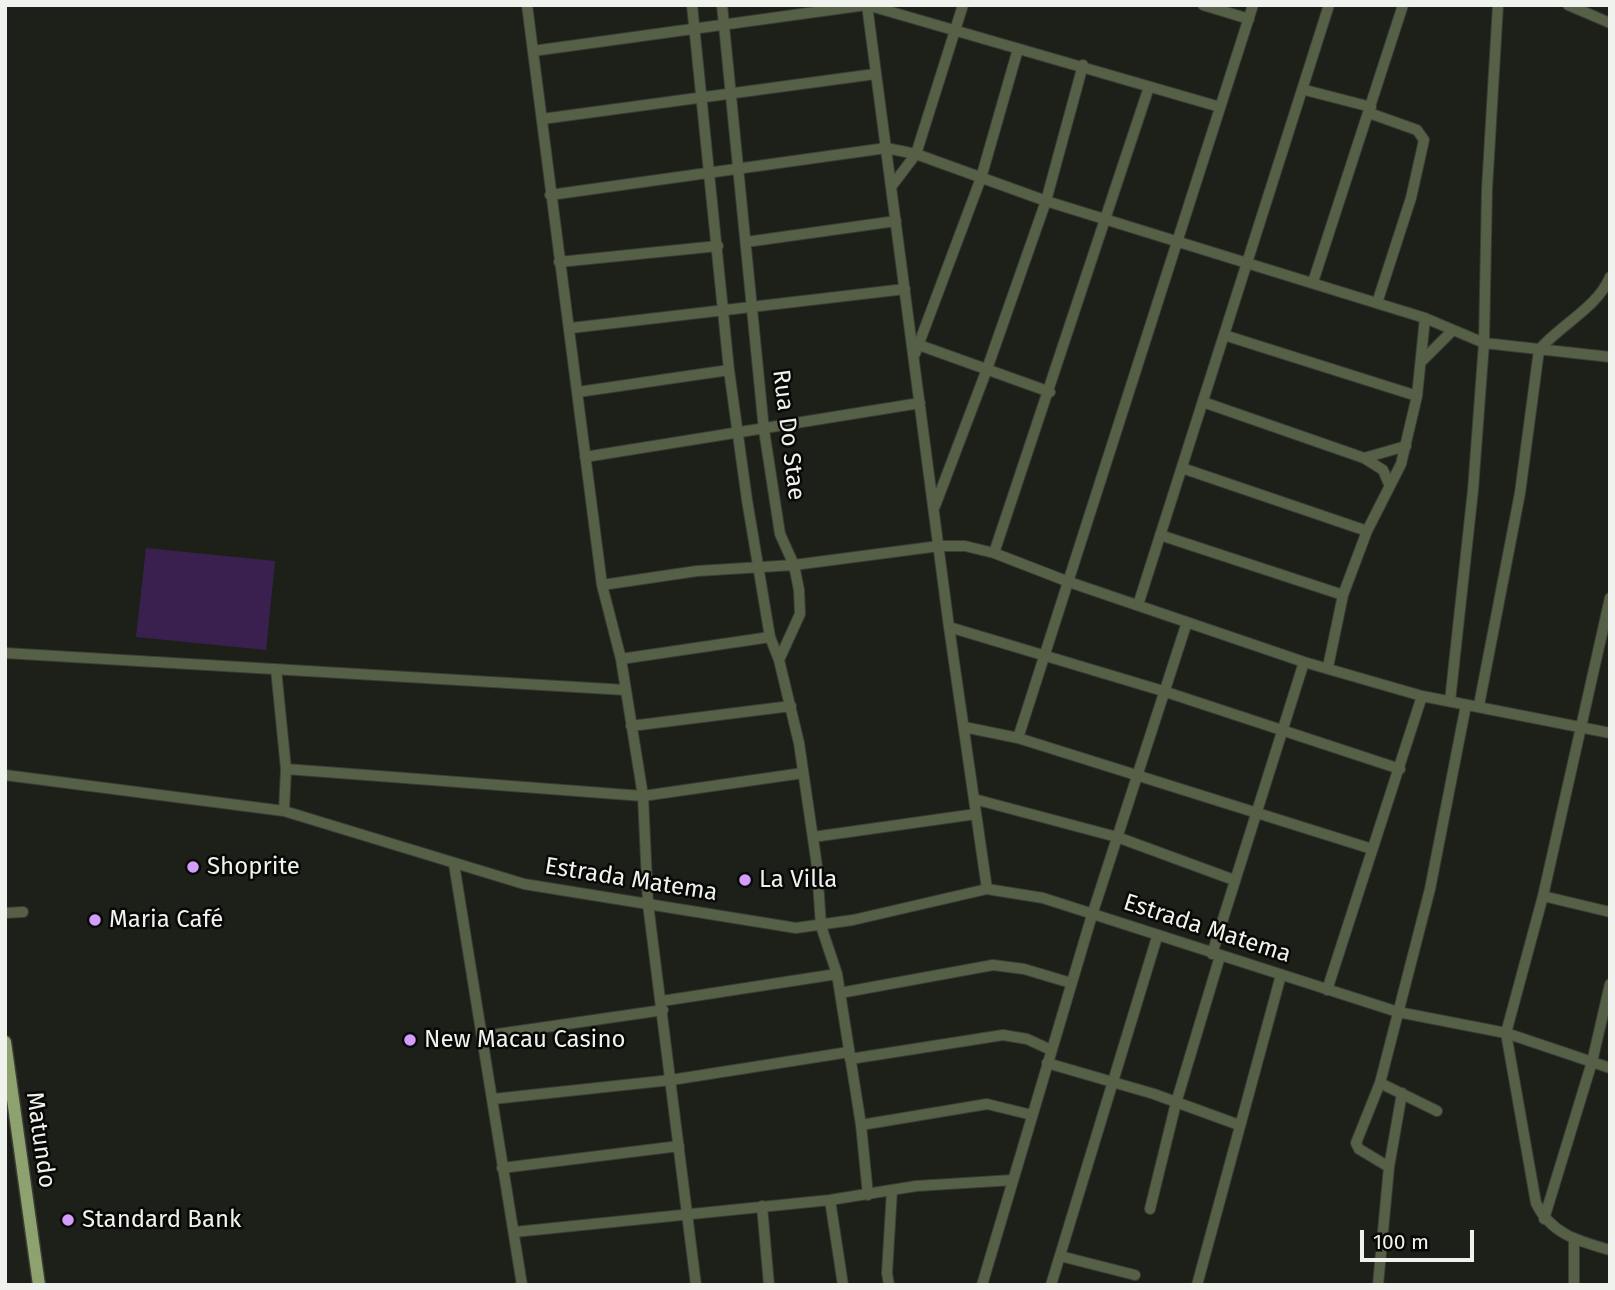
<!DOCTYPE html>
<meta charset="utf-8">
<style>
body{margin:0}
#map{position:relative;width:1615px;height:1290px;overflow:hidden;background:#1c2018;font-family:"Fira Sans",sans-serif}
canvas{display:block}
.frame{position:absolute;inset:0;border:7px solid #f0f2ed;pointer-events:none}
.scale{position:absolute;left:1360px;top:1230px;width:114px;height:32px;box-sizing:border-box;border:4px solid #f0f2ed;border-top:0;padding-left:9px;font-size:21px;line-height:24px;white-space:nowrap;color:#f0f2ed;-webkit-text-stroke:5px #080906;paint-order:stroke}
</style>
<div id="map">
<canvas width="1615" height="1290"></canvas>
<div class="frame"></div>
<div class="scale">100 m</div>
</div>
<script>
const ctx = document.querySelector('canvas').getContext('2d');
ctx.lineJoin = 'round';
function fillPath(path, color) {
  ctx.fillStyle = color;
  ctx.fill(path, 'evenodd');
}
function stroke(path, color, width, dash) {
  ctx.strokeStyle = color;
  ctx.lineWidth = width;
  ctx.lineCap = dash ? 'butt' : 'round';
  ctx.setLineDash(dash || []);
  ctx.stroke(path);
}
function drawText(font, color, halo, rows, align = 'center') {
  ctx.font = font + ' "Fira Sans",sans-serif';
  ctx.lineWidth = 5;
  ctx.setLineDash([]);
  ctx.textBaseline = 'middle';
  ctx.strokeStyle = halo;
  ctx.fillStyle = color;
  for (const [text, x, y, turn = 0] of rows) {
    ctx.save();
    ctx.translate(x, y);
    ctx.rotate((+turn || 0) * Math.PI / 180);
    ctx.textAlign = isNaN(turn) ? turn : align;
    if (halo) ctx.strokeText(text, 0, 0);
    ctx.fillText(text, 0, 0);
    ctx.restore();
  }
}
fillPath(new Path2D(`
 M146,548L275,561L266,650L136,637Z`), '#3a204e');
const minor = new Path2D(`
 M527,5L602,585L621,659L643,796L648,904L696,1285
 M692,5L729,370L747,500L770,637L779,660L799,743L817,866L821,926L837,974L861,1125L868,1195
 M722,5L764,430L780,534L794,565L799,590L800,614L779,660
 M867,5L949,627L987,889
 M867,5L1220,107
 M1203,5L1249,19
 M1568,5L1610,23
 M533,51L866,5
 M1305,90L1371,107
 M1369,113L1417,130L1424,140L1411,198L1377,303
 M542,119L875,74
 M891,187L916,154L963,5
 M550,195L886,148L916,154L1046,201L1425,318L1484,343L1610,357
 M746,242L896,221
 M559,262L718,246
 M1313,282L1403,5
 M571,328L905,289
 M1224,335L1417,396
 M919,345L1050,392
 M915,354L981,178L1018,49
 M1423,360L1453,330
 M578,392L729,370
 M1203,402L1364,458L1383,470L1389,484
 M585,457L920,403
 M1364,458L1406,446
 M1182,468L1367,531
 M935,506L987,369L1046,201L1083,65
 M1160,535L1343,595
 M994,553L1149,87
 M602,585L697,571L794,565L939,546H965L994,553L1069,582L1304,662L1422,696L1610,733
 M1610,598L1543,896L1506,1033L1536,1203C1551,1234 1578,1241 1610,1250
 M1138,605L1329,5
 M949,627L1163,691L1400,769
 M5,653L626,690
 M621,659L770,637
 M1328,667L1343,595L1367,531L1401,464L1417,396L1425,318
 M276,669L286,769
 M1450,701L1473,490L1484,343L1487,189L1498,5
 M1479,705L1520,493L1539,350C1559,326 1598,307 1610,277
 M631,726L791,706
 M964,727L1018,738L1372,849
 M1018,738L1253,5
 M5,775L284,811L524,884L796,928L853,920L987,889L1043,898L1398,1012L1506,1033L1610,1068
 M974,799L1117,837L1234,880
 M284,811L286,769L643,796L803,773
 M813,837L976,814
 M454,864L522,1285
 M1543,896L1610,912
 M5,913L23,912
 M1212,954L1304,662
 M1327,990L1422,696
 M840,993L993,965L1024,969L1071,983
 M662,1001L837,974
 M484,1036L663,1010
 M850,1059L1003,1035L1027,1039L1051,1050
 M1047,1063L1154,1094L1239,1125
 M1380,1083L1437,1111
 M493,1099L671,1080L849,1052
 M861,1125L987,1104L1032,1115
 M1389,1167L1359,1149L1356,1143L1380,1083L1430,889L1466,705
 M502,1168L679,1146
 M830,1200L843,1285
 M762,1206L769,1285
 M1150,1209L1176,1103L1220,956
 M1544,1219L1592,1062L1610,984
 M514,1232L830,1200L916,1186L1013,1180
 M1060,1256L1135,1275
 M889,1285L887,1273L892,1190
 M982,1285L1092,915L1187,622
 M1051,1285L1157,937
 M1197,1285L1281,975
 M1378,1285L1389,1167L1402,1093
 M1574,1285V1240`);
const major = new Path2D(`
 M5,1042L39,1285`);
stroke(minor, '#3a3d36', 12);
stroke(major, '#3a3d36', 15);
stroke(minor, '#566047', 10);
stroke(major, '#8da26e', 12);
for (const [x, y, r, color] of [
 [193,867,7,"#d29dfd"],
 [745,880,7,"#d29dfd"],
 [95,920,7,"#d29dfd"],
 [410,1040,7,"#d29dfd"],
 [68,1220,7,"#d29dfd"]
]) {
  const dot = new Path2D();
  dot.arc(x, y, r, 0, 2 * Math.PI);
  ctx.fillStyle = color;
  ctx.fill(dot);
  stroke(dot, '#080906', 2.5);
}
drawText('24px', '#f0f2ed', '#080906', [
 ["Rua Do Stae",788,435,83],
 ["Estrada Matema",631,880,9],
 ["Estrada Matema",1207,929,18],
 ["Matundo",40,1140,82]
]);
drawText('24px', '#f0f2ed', '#080906', [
 ["Shoprite",207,867],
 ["La Villa",759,880],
 ["Maria Café",109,920],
 ["New Macau Casino",424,1040],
 ["Standard Bank",82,1220]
], 'left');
</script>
